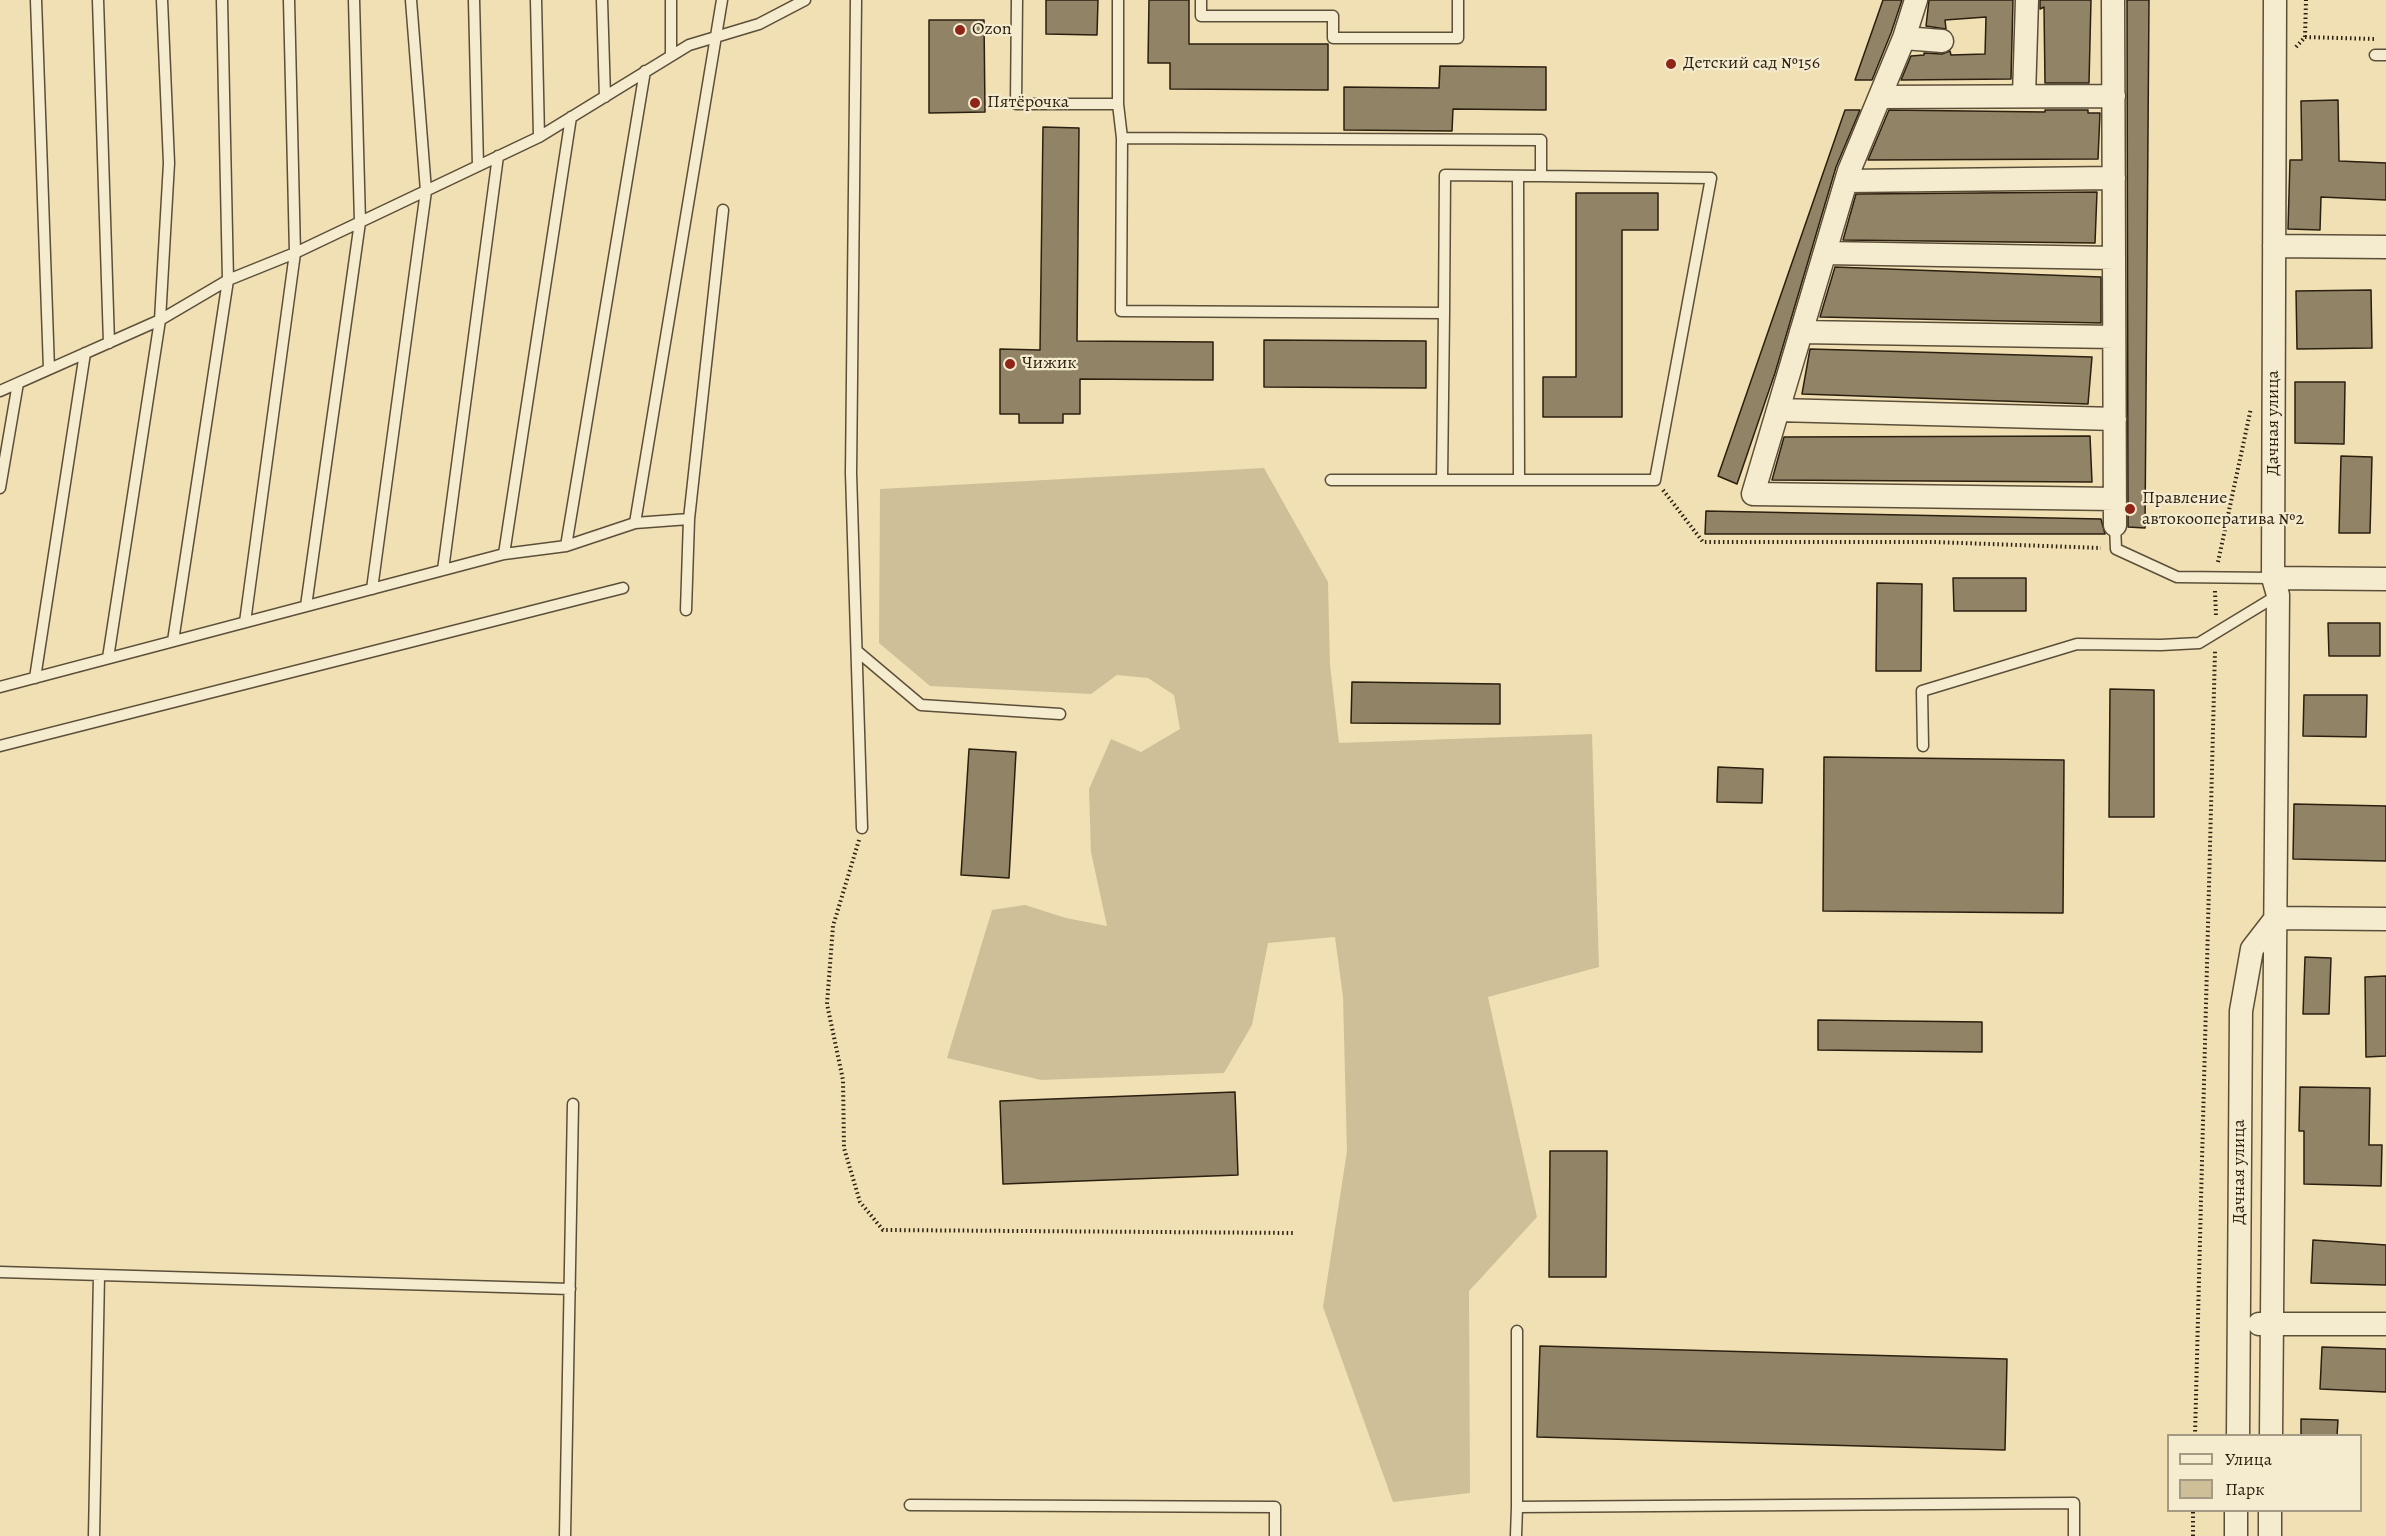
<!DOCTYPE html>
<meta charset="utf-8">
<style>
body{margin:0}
#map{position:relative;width:2386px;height:1536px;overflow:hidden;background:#f0e0b4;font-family:Alegreya,serif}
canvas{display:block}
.legend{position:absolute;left:2167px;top:1434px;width:195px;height:78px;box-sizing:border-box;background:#f5ebce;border:2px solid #a49982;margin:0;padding:8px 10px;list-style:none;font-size:18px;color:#2b1f10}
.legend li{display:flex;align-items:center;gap:12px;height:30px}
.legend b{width:30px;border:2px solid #a49982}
</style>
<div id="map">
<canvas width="2386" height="1536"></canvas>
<ul class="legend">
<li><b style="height:8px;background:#f5ebce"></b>Улица</li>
<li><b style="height:16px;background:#cfbf98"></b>Парк</li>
</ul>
</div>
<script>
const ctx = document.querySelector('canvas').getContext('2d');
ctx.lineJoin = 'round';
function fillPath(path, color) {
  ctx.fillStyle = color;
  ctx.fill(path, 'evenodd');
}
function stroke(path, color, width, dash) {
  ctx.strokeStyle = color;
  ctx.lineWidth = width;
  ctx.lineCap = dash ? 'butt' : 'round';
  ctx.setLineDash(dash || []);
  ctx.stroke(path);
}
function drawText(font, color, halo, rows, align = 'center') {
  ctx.font = font + ' Alegreya,serif';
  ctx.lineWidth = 4.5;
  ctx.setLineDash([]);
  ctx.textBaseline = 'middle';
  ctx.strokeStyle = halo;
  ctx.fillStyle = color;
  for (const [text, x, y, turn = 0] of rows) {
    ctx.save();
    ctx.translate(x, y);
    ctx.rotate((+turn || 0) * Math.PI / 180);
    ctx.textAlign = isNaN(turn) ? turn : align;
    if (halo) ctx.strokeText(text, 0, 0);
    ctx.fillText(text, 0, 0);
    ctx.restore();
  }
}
fillPath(new Path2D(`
 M1264,468L1328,582L1330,665L1339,743L1592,734L1599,967L1488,997L1537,1217L1469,1291L1470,1493L1393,1502L1323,1307L1347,1151L1343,997L1335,937L1268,943L1252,1025L1224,1073L1041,1080L947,1058L992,910L1025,905L1066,918L1107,926L1091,852L1089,789L1111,739L1141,752L1180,729L1174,695L1148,678L1117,675L1091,694L930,686L879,643L880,489Z`), '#cfbf98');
const building = new Path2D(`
 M1046,0H1098L1097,35L1046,34Z
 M1149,0H1189V44H1328V90L1170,89V63H1148Z
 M1883,0H1902L1891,33L1872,80H1855Z
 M1929,0H2013L2011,79L1901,80L1911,56L1924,55V53L1942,54L1950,51L1951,55L1985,54L1986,17L1945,20L1946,29L1926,26Z
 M2040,0H2091L2089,83H2045L2044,7L2040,9Z
 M2127,0H2149L2145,528L2128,527Z
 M929,20H984L985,112L929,113Z
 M1440,66L1546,67V110L1453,109L1452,131L1344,130V87L1439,88Z
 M2338,100L2339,161L2386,163V200L2321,197L2320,230L2288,229L2290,160H2302L2301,101Z
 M1845,110H1860L1836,167L1775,373L1737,484L1718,476Z
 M1889,110L2045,112V110H2088V113H2100L2098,159L1868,160Z
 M1043,127L1079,128L1077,341L1213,342V380L1080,379V414H1063V423H1019V414H1000V349L1040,350Z
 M2097,192L2095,243L1843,240L1856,194Z
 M1576,193H1658V230H1622V417H1543V377H1576Z
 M1835,267L2101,277V323L1820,317Z
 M2371,290L2372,348L2297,349L2296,291Z
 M1264,340L1426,341V388L1264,387Z
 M1810,349L2092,357L2088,404L1802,394Z
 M2295,382H2345L2344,444L2295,443Z
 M2090,436L2092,482L1772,480L1784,437Z
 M2341,456L2372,457L2370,533H2339Z
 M1706,511L2101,519L2105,534H1705Z
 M1953,578H2026V611H1954Z
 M1877,583L1922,584L1921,671H1876Z
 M2328,623H2380V656H2329Z
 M1352,682L1500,684V724L1351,723Z
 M2110,689L2154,690V817H2109Z
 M2304,695H2367L2366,737L2303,736Z
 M969,749L1016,752L1009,878L961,875Z
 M1824,757L2064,760L2063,913L1823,911Z
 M1718,767L1763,769L1762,803L1717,802Z
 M2294,804L2386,806V861L2293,859Z
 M2305,957L2331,958L2329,1014H2303Z
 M2386,976V1056L2366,1057L2365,977Z
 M1818,1020L1982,1022V1052L1818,1050Z
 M2300,1087L2370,1088L2369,1145H2382L2381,1186L2304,1184V1131H2299Z
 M1235,1092L1238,1175L1003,1184L1000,1101Z
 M1550,1151H1607L1606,1277H1549Z
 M2313,1240L2386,1245V1285L2311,1283Z
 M1540,1346L2007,1359L2005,1450L1537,1437Z
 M2322,1347L2386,1349V1392L2320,1389Z
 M2301,1419L2338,1420L2337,1436H2301Z`);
fillPath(building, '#918365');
stroke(building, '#2b1f10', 1.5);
const service = new Path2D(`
 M36,0L49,369
 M98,0L109,343
 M474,0L478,166
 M536,0L539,137
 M602,0L605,97
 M856,0L851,473L862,828
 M1017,0L1016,104H1118
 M1118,0V104L1122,138L1121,311L1444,313L1445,175L1541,176V140L1122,138
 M1201,0V16H1333V38H1458V0
 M2375,55H2386
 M671,56V0
 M1518,176L1519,480
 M0,391L160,320L228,280L295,253L539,137L689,45L759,24L805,0
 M1331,480H1655L1711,178L1541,176
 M1442,480L1444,313
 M0,488L18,383
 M635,523L722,0
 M2115,525L2116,549L2177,577L2273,578
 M566,546L645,71
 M504,554L571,117
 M443,570L498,156
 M372,589L426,191L411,0
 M306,606L360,222L354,0
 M686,610L689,519L723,210
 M245,622L295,253L289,0
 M173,641L228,280L222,0
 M857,651L921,705L1060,714
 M108,658L160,320L169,163L162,0
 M35,678L85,353
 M0,687L504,554L566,546L635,523L689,519
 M0,746L623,588
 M1923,746L1922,691L2077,644L2161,645L2199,643L2278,595
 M0,1272L570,1289
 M1517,1331V1507L2074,1503V1536
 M910,1505L1275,1507V1536
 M94,1536L99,1275
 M565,1536L573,1104
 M1516,1536L1517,1507`);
const minor = new Path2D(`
 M1916,0L1904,38L1942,41
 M2113,0L2115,525
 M1904,38L1849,171L1753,494L2115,499
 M2024,96L2027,0
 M1880,97L2114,96
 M1846,181L2114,178
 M2274,246L2386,247
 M1825,253L2114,258
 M1801,332L2114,337
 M1778,410L2115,419
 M2273,578L2386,579
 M2276,918L2386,919
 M2259,1324H2386
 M2238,1436L2241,1011L2252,949L2276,918
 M2271,1436L2278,595L2273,578L2275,0
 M2236,1536V1510
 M2270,1536V1510`);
stroke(service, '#5c4f39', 13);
stroke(minor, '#5c4f39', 25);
stroke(new Path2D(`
 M2305,37L2374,39
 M2296,47L2305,37L2306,0
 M1663,490L1703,542H1934L2101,548
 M2218,562L2251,408
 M2215,591L2216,616
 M859,840L833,926L827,1004L843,1080L844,1148L860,1202L883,1230L1293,1233
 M2195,1436L2215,651
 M2193,1536V1510`), '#2b1f10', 4, [1.5, 3]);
stroke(service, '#f5ebce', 10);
stroke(minor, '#f5ebce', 22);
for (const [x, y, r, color] of [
 [960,30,6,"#8f2418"],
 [1671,64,6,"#8f2418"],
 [975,103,6,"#8f2418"],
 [1010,364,6,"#8f2418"],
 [2130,509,6,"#8f2418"]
]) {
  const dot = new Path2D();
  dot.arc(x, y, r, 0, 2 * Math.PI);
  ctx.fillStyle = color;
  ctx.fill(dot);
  stroke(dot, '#f5ebce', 2);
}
drawText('18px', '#2b1f10', '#f5ebce', [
 ["Ozon",972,30],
 ["Детский сад №156",1683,64],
 ["Пятёрочка",987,103],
 ["Чижик",1022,364],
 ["Правление",2142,499],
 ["автокооператива №2",2142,520]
], 'left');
drawText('18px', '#2b1f10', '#f5ebce', [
 ["Дачная улица",2274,423,-90],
 ["Дачная улица",2240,1172,-90]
]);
</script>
